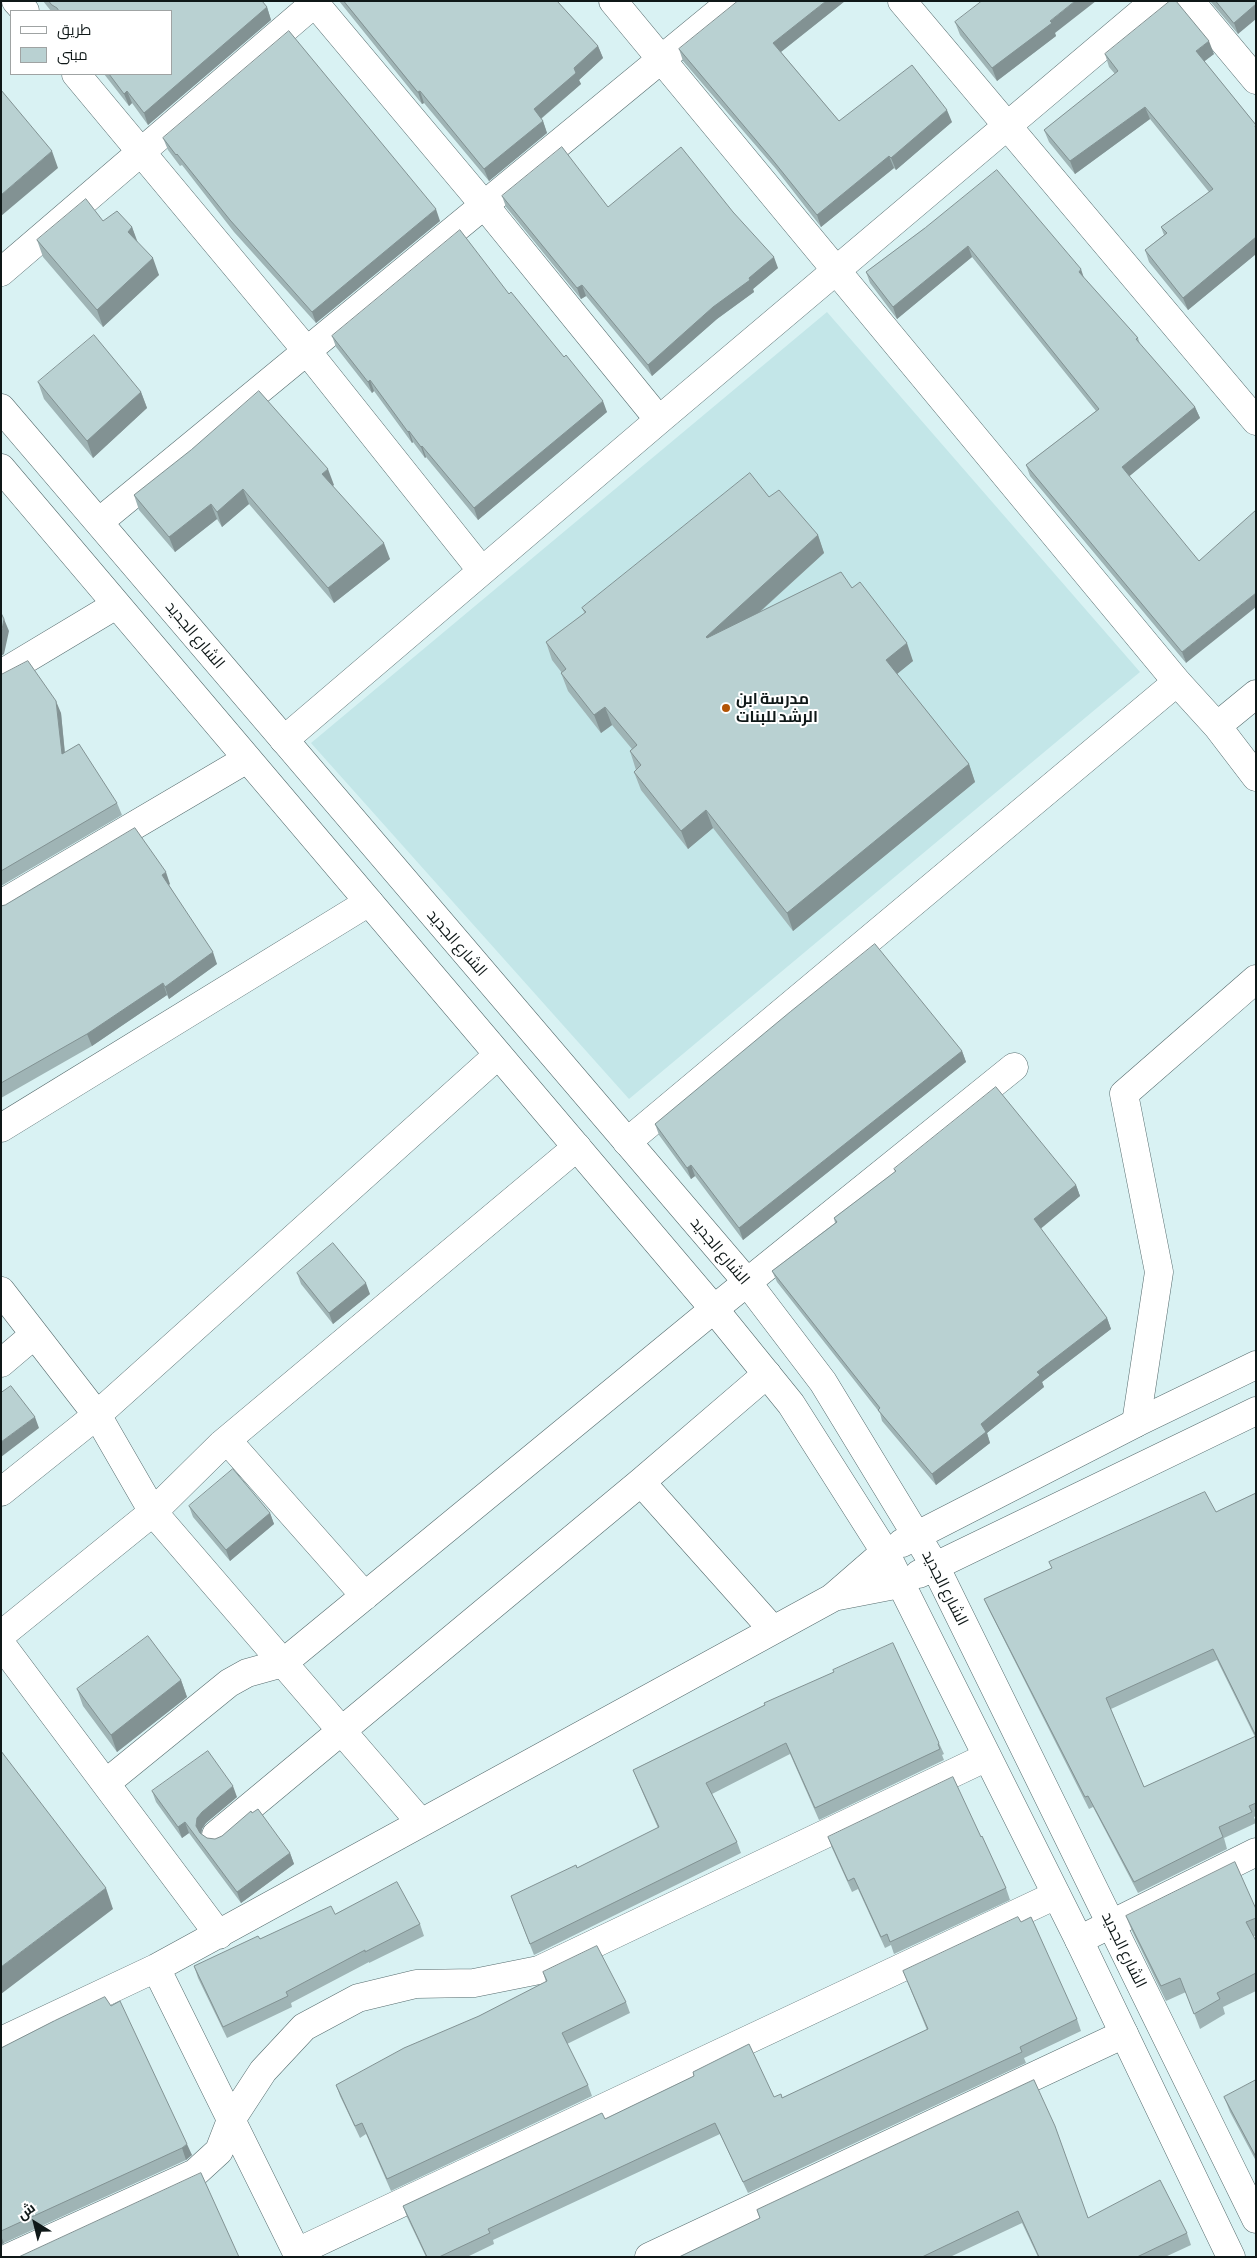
<!DOCTYPE html>
<meta charset="utf-8">
<style>
body{margin:0}
#map{position:relative;width:1257px;height:2258px;overflow:hidden;background:#d9f2f3;font-family:"Asap Condensed",Cairo,sans-serif}
canvas{display:block}
.frame{position:absolute;inset:0;border:2px solid #0f1818;pointer-events:none}
.legend{position:absolute;left:10px;top:10px;width:162px;height:65px;box-sizing:border-box;background:#fff;border:1px solid #9fa3a3;margin:0;padding:6px 9px;list-style:none;font-size:15px;color:#0f1818}
.legend li{display:flex;align-items:center;gap:10px;height:25px}
.legend b{width:25px;border:1px solid #9fa3a3}
.north{position:absolute;left:10px;top:2198px;width:50px;height:50px;-webkit-text-stroke:4px #fff;paint-order:stroke;rotate:324deg;font-size:14px;font-weight:700;line-height:20px;text-align:center;color:#0f1818}
.north::after{content:'';display:block;margin:auto;width:18px;height:22px;background:#0f1818;clip-path:polygon(50% 0,100% 100%,50% 72%,0 100%)}
</style>
<div id="map">
<canvas width="1257" height="2258"></canvas>
<div class="frame"></div>
<ul class="legend">
<li><b style="height:6px;background:#fff"></b>طريق</li>
<li><b style="height:14px;background:#b9d1d2"></b>مبنى</li>
</ul>
<div class="north">ش</div>
</div>
<script>
const ctx = document.querySelector('canvas').getContext('2d');
ctx.lineJoin = 'round';
function fillPath(path, color) {
  ctx.fillStyle = color;
  ctx.fill(path, 'evenodd');
}
function stroke(path, color, width, dash) {
  ctx.strokeStyle = color;
  ctx.lineWidth = width;
  ctx.lineCap = dash ? 'butt' : 'round';
  ctx.setLineDash(dash || []);
  ctx.stroke(path);
}
function drawText(font, color, halo, rows, align = 'center') {
  ctx.font = font + ' "Asap Condensed",Cairo,sans-serif';
  ctx.lineWidth = 4;
  ctx.setLineDash([]);
  ctx.textBaseline = 'middle';
  ctx.strokeStyle = halo;
  ctx.fillStyle = color;
  for (const [text, x, y, turn = 0] of rows) {
    ctx.save();
    ctx.translate(x, y);
    ctx.rotate((+turn || 0) * Math.PI / 180);
    ctx.textAlign = isNaN(turn) ? turn : align;
    if (halo) ctx.strokeText(text, 0, 0);
    ctx.fillText(text, 0, 0);
    ctx.restore();
  }
}
fillPath(new Path2D(`
 M827,312L1140,672L629,1099L311,743Z`), '#c3e6e8');
const street = new Path2D(`
 M16,1L25,11
 M313,1L485,206L659,420
 M613,1L1177,682L1217,726L1256,777
 M902,1L1256,421
 M1190,1L1256,80
 M76,74L306,350L482,571
 M1,272L317,1
 M99,522L732,1
 M1,674L116,605
 M1217,726L1256,694
 M284,740L659,420L1155,1
 M1,904L247,759
 M1,1128L369,902
 M627,1142L1177,682
 M1,1291L97,1415L153,1512L421,1823
 M1,1363L34,1335
 M1136,1423L1159,1272L1124,1094L1256,979
 M227,1440L365,1596
 M641,1482L773,1630
 M1,1492L97,1415L498,1055
 M833,1597L900,1584
 M1,1635L153,1512L222,1444L577,1147
 M1,1644L219,1935
 M106,1783L229,1683L247,1673L283,1663L714,1309L1014,1067
 M216,1835L641,1482L767,1374
 M1079,1940L1256,1852
 M156,1968L299,2257
 M1,2041L156,1968L832,1598L885,1552
 M297,2252L1056,1895
 M10,2257L195,2173L219,2151L231,2120L263,2071L304,2027L358,1998L416,1984L474,1983L539,1970L987,1757
 M649,2257L1124,2034`);
const secondary = new Path2D(`
 M1,408L747,1282L823,1382L935,1566L1256,2219
 M1,468L714,1309L791,1404L885,1552L1079,1940L1231,2257
 M902,1543L1136,1423L1256,1365
 M919,1574L1256,1411`);
stroke(street, '#566c6e', 29);
stroke(secondary, '#566c6e', 29);
stroke(street, '#fff', 28);
stroke(secondary, '#fff', 28);
fillPath(new Path2D(`
 M43,1H262L267,7L271,20L148,125L132,103L129,106L104,74H171V11H51Z
 M339,1H557L598,46L603,58L579,80L581,84L541,119L543,121L547,133L489,181L424,103L422,104Z
 M845,1L781,52L839,121L952,122L896,170L894,168L821,227L776,169L683,61L679,49Z
 M1210,1H1256L1238,34Z
 M955,22L1055,33L1056,36L997,81L960,35Z
 M1105,54H1214L1204,61L1256,125V254L1188,310L1149,262L1145,250L1164,235L1161,227L1209,192L1150,119L1075,174L1049,142L1044,130L1115,74L1109,67Z
 M163,138L440,221L316,323L234,232L182,165L180,166L168,150Z
 M502,196L608,207L778,268L753,289L754,292L717,319L652,376L586,296L581,299L506,207Z
 M103,221L132,227L137,242L159,275L103,327L43,257L37,240Z
 M925,228L1084,278L1138,338L1140,344L1195,407L1200,418L1129,476L1186,663L1030,476L1026,465L1096,411L972,257L897,319L870,283L866,272Z
 M509,294L607,412L478,520L426,457L425,458L413,442L412,443L374,391L372,393L336,347L332,336Z
 M38,382L141,392L147,408L93,458L44,399Z
 M334,485L332,486L390,559L334,603L249,504L222,527L217,519L175,552L139,510L134,495Z
 M769,497L818,535L824,553L760,612L852,588L913,661L897,674L969,764L975,782L793,931L713,828L688,849L641,790L634,772L636,770L630,751L632,749L612,725L601,733L568,691L561,673H562L552,660L546,642L585,614L582,608Z
 M1,675L61,713L65,753L117,803L122,815L1,886Z
 M170,884L169,885L217,964L169,999L167,995L92,1046L1,1098V906Z
 M962,1051L966,1062L743,1240L695,1176L691,1179L659,1135L655,1124Z
 M894,1169L1076,1185L1080,1196L1040,1228L1107,1318L1111,1329L1042,1382L1044,1387L987,1433L990,1443L936,1485L882,1421L880,1413L777,1282L772,1271L835,1223L834,1218L895,1172Z
 M297,1273L370,1294L333,1324L301,1284Z
 M1256,1493V1816L1254,1817L1256,1823L1224,1838L1227,1849L1138,1893L1093,1807L1089,1809L989,1610L984,1599L1052,1568L1049,1562L1216,1512ZM1217,1660L1255,1737L1144,1787L1111,1709Z
 M189,1506L270,1513L274,1524L230,1561L193,1517Z
 M181,1680L187,1697L117,1752L83,1706L77,1689Z
 M765,1705L939,1743L944,1754L942,1755L944,1760L819,1820L790,1754L712,1794L737,1842L741,1853L534,1955L511,1896L577,1868L658,1828L638,1782L633,1770Z
 M152,1791L237,1797L206,1823L202,1829L201,1834L207,1838L290,1853L294,1864L241,1903L189,1833L182,1838L156,1802Z
 M828,1837H981L1006,1888L1010,1900L894,1954L891,1945L885,1948L858,1889L852,1892L832,1848Z
 M1256,1909V1935L1253,1937L1256,1941V1991L1223,2007L1225,2014L1200,2029L1186,1992L1166,2001L1132,1931L1126,1916Z
 M335,1914L420,1924L424,1936L369,1963V1962L291,2003L292,2007L227,2038L198,1978L194,1966L260,1939Z
 M1021,1922L1077,2019L1081,2031L1024,2058L1026,2063L748,2193L720,2134L493,2240L494,2244L467,2257H426L407,2217L403,2206L605,2119L694,2076L693,2072L774,2097L782,2098L927,2030L903,1971Z
 M543,1972L626,2002L630,2013L567,2044L588,2085L592,2096L391,2191L366,2134L360,2138L340,2096L336,2085L479,2016L546,1982Z
 M54,2021L192,2155L186,2160L4,2243L1,2245V2048Z
 M1034,2080L1088,2218L1187,2233L1191,2245L1165,2257H1038L1022,2223L950,2257H679L760,2219L757,2210Z
 M1256,2080V2161L1230,2112L1224,2097Z`), '#9fb4b5');
fillPath(new Path2D(`
 M826,1H845L777,55L773,43Z
 M1075,1H1096L1055,33L1056,36L997,81L992,68Z
 M1256,4V19L1238,34L1234,23Z
 M267,7L271,20L148,125L144,113Z
 M1209,41L1214,54L1201,64L1196,51Z
 M598,46L603,58L579,80L581,84L538,121L534,109L574,68Z
 M127,91L132,103L129,106L124,94Z
 M420,91L424,103L422,104L418,92Z
 M1145,107L1150,119L1075,174L1070,161Z
 M947,110L952,122L896,170L891,158Z
 M543,121L547,133L489,181L484,169Z
 M52,151L58,168L1,216V195Z
 M889,156L894,168L821,227L817,215Z
 M436,209L440,221L316,323L312,312Z
 M132,227L138,243L128,232Z
 M1256,237V254L1188,310L1183,298Z
 M968,246L972,257L897,319L893,307Z
 M774,257L778,268L753,289L754,292L717,319L652,376L648,365L713,307Z
 M153,258L159,275L103,327L97,310Z
 M1081,269L1085,281L1079,272Z
 M582,285L586,296L581,299L577,288Z
 M370,380L374,391L372,393L368,382Z
 M141,392L147,408L93,458L87,441Z
 M603,401L607,412L478,520L474,508Z
 M1195,407L1200,418L1126,479L1122,467Z
 M409,431L413,442L412,443L408,432Z
 M422,446L426,457L425,458L421,447Z
 M328,469L334,485L328,490L322,474Z
 M243,489L249,504L222,527L217,512Z
 M211,504L217,519L175,552L169,537Z
 M818,535L824,553L712,655L706,637Z
 M384,543L390,559L334,603L328,588Z
 M1256,593V607L1186,663L1182,652Z
 M4,619L9,631L4,654L1,656V635Z
 M907,643L913,661L892,678L886,660Z
 M56,701L61,713L66,766L62,754Z
 M605,707L612,725L601,733L594,715Z
 M969,764L975,782L793,931L787,913Z
 M706,810L713,828L688,849L681,831Z
 M166,872L170,884L166,887L162,875Z
 M213,952L217,964L169,999L165,987Z
 M163,983L167,995L92,1046L87,1034Z
 M962,1051L966,1062L743,1240L739,1228Z
 M691,1165L695,1176L691,1179L687,1168Z
 M1076,1185L1080,1196L1038,1231L1034,1219Z
 M366,1283L370,1294L333,1324L329,1313Z
 M1107,1318L1111,1329L1042,1382L1044,1387L987,1433L990,1443L936,1485L932,1474L981,1424L1037,1372Z
 M35,1417L39,1428L1,1457V1442Z
 M270,1513L274,1524L230,1561L226,1550Z
 M181,1680L187,1697L117,1752L111,1735Z
 M233,1786L237,1797L206,1823L202,1829L201,1837L196,1826L197,1818L202,1812Z
 M185,1822L189,1833L182,1838L178,1827Z
 M290,1853L294,1864L241,1903L237,1892Z
 M106,1888L113,1909L1,1994V1967Z
 M187,2144L192,2155L186,2160L182,2148Z
 M1,2236L4,2243L1,2245Z`), '#829293');
const building = new Path2D(`
 M49,1H262L267,7L144,113L127,91L124,94L109,74H171V11H59L57,8L52,5Z
 M344,1H557L598,46L574,68L576,73L534,109L543,121L484,169L420,91L418,92Z
 M738,1H826L773,43L839,121L912,65L947,110L891,158L889,156L817,215L771,158L679,49Z
 M982,1H1075L1050,21L1052,23L992,68L955,22Z
 M1170,1H1176L1209,41L1196,51L1256,125L1255,127L1256,128V237L1183,298L1145,250L1167,233L1161,227L1213,189L1145,107L1070,161L1044,130L1118,71L1105,54Z
 M1216,1H1256V4L1234,23Z
 M289,31L436,209L312,312L230,220L177,154L176,155L163,138Z
 M1,90L52,151L1,195Z
 M562,147L608,207L681,147L733,212L774,257L749,278L750,280L713,307L648,365L582,285L577,288L502,196Z
 M997,170L1081,269L1079,272L1138,338L1136,339L1195,407L1122,467L1199,561L1256,510V593L1182,652L1026,465L1099,409L968,246L893,307L866,272L925,228Z
 M86,199L103,221L117,211L132,227L128,232L153,258L97,310L37,240Z
 M460,230L509,294L511,292L564,357L566,355L603,401L474,508L422,446L421,447L409,431L408,432L370,380L368,382L332,336Z
 M94,335L141,392L87,441L38,382Z
 M259,391L328,469L322,474L384,543L328,588L243,489L217,512L211,504L169,537L134,495L191,450Z
 M750,473L769,497L779,490L818,535L706,637L707,638L841,572L852,588L860,582L907,643L886,660L969,764L787,913L706,810L681,831L634,772L641,765L630,751L637,745L605,707L594,715L561,673L566,669L546,642L586,612L582,608Z
 M1,613L4,619L1,635Z
 M28,661L56,701L62,754L79,744L117,803L1,871V675Z
 M135,828L166,872L162,875L213,952L165,987L163,983L87,1034L1,1083V906L5,905Z
 M875,944L962,1051L739,1228L691,1165L687,1168L655,1124L790,1012Z
 M996,1087L1076,1185L1034,1219L1107,1318L1037,1372L1040,1375L981,1424L986,1432L932,1474L878,1410L880,1408L772,1271L837,1222L834,1218L896,1171L894,1169Z
 M333,1243L366,1283L329,1313L297,1273Z
 M11,1386L35,1417L1,1442V1393Z
 M233,1469L270,1513L226,1550L189,1506Z
 M1205,1492L1216,1512L1256,1493V1736L1213,1649L1106,1698L1144,1787L1256,1736V1803L1249,1806L1252,1812L1219,1827L1223,1837L1134,1882L1088,1796L1085,1797L984,1599L1052,1568L1049,1562Z
 M148,1636L181,1680L111,1735L77,1689Z
 M893,1643L939,1743L938,1744L940,1749L815,1808L786,1743L706,1783L737,1842L530,1944L511,1896L576,1865L577,1868L659,1827L633,1770L765,1705L764,1703L834,1672L833,1670Z
 M1,1751L106,1888L1,1967Z
 M208,1751L233,1786L202,1812L197,1818L196,1826L200,1833L207,1838L215,1839L222,1836L251,1811L252,1813L258,1809L290,1853L237,1892L185,1822L178,1827L152,1791Z
 M953,1777L981,1837L982,1836L1006,1888L890,1942L887,1934L881,1937L854,1878L848,1881L828,1837Z
 M1235,1862L1256,1909V1918L1246,1922L1256,1941V1973L1217,1993L1220,1999L1194,2014L1180,1978L1161,1986L1126,1916Z
 M397,1882L420,1924L365,1952V1950L286,1992L288,1996L223,2027L194,1966L258,1936L260,1939L331,1906L335,1914Z
 M1018,1917L1021,1922L1031,1917L1077,2019L1020,2047L1022,2052L743,2182L715,2123L488,2229L490,2233L439,2257H427L403,2206L602,2113L605,2119L694,2076L693,2072L749,2044L774,2097L781,2094L782,2098L928,2029L903,1971Z
 M597,1946L626,2002L562,2033L588,2085L387,2179L362,2123L355,2126L336,2085L404,2048L479,2016L547,1981L543,1972Z
 M105,1997L111,2006L120,2001L187,2144L182,2148L1,2231V2048L54,2021Z
 M1034,2080L1055,2126L1088,2218L1160,2180L1187,2233L1137,2257H1039L1018,2211L922,2257H679L760,2218L757,2210Z
 M1256,2080V2157L1224,2097Z
 M201,2173L239,2257H19Z`);
fillPath(building, '#b9d1d2');
stroke(building, '#829293', 1);
for (const [x, y, r, color] of [
 [726,708,5,"#b25405"]
]) {
  const dot = new Path2D();
  dot.arc(x, y, r, 0, 2 * Math.PI);
  ctx.fillStyle = color;
  ctx.fill(dot);
  stroke(dot, '#fff', 2);
}
drawText('16px', '#0f1818', '#fff', [
 ["الشارع الجديد",195,635,50],
 ["الشارع الجديد",457,943,49],
 ["الشارع الجديد",720,1251,50],
 ["الشارع الجديد",945,1588,63],
 ["الشارع الجديد",1124,1950,64]
]);
drawText('bold 16px', '#0f1818', '#fff', [
 ["مدرسة ابن",736,699],
 ["الرشد للبنات",736,717]
], 'left');
</script>
